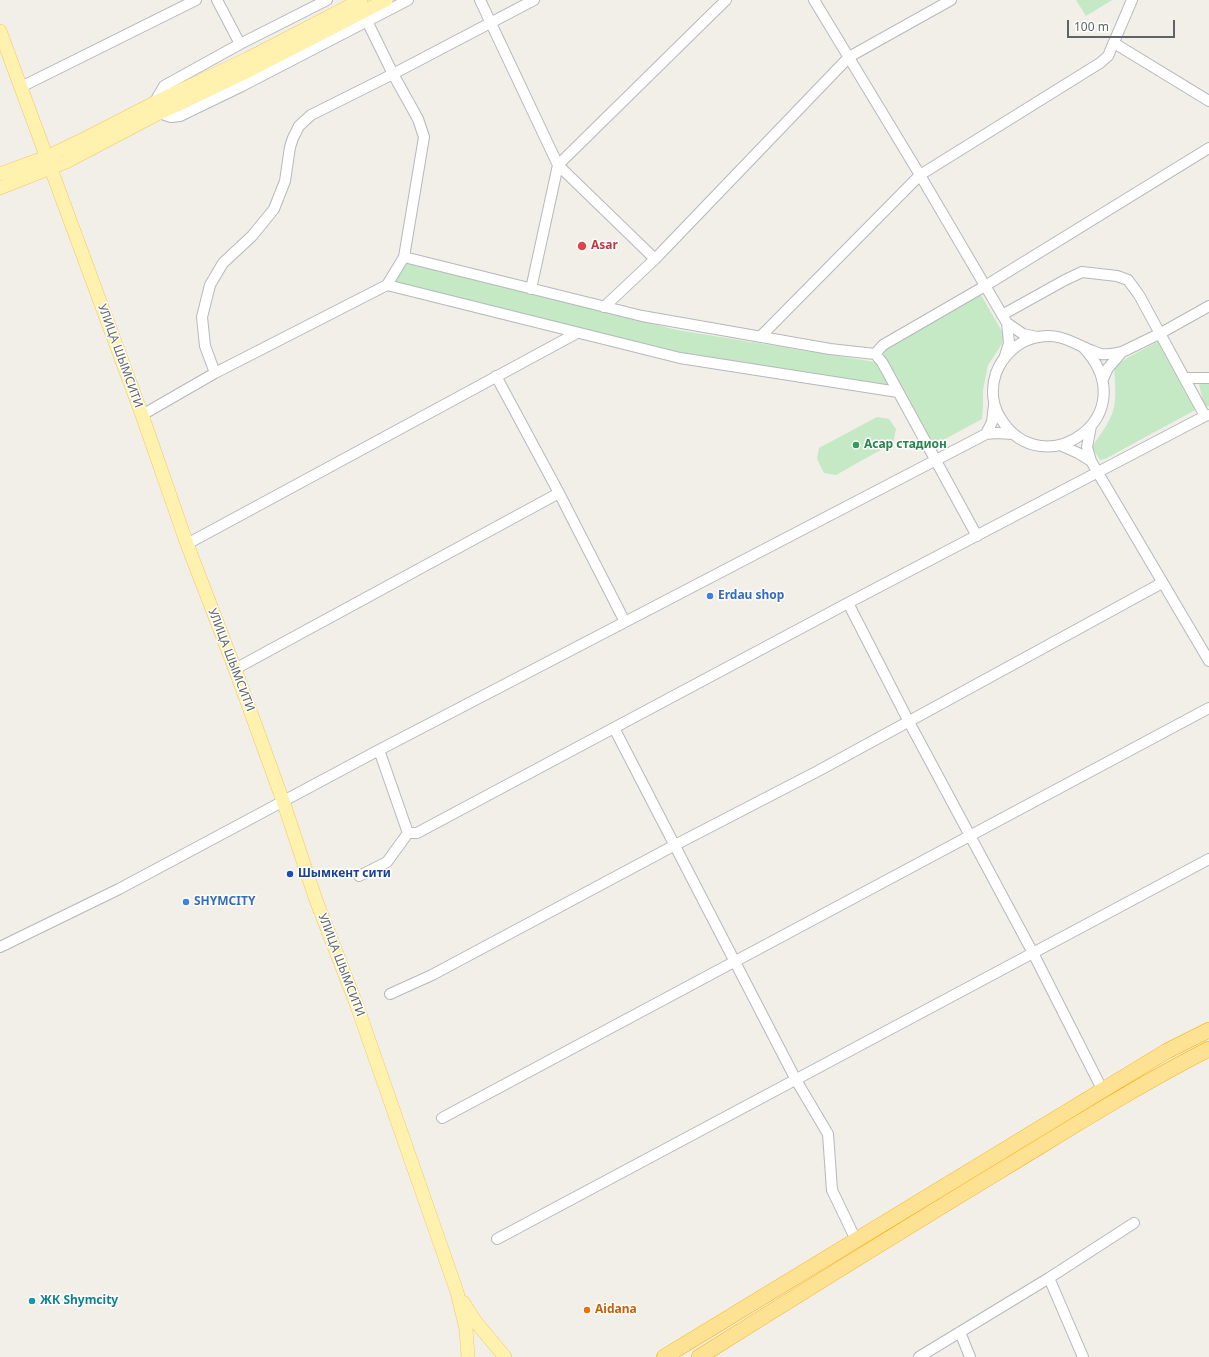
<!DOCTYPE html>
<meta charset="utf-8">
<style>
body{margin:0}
#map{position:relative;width:1209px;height:1357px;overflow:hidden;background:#f1efe8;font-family:"Noto Sans",sans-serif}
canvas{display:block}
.scale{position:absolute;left:1067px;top:20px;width:108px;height:18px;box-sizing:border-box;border:2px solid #5f6368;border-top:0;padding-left:5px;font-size:12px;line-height:14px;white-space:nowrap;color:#5f6368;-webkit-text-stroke:3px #fff;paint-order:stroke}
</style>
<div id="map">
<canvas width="1209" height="1357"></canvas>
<div class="scale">100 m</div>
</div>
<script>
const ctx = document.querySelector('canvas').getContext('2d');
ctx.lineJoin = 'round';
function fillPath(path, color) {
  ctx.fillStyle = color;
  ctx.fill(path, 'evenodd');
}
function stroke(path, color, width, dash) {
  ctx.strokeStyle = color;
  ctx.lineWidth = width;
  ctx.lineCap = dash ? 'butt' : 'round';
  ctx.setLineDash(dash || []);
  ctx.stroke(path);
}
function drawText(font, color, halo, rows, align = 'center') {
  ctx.font = font + ' "Noto Sans",sans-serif';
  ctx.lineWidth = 3;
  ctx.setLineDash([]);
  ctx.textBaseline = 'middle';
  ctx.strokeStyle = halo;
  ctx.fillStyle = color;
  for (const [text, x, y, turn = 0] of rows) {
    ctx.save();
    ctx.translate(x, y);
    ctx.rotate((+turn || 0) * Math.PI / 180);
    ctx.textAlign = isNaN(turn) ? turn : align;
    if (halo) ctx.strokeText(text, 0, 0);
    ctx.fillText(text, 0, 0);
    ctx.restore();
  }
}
fillPath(new Path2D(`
 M1076,0H1112L1086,16Z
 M407,263L677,330L875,362L889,386L667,350L508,310L400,285L395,281Z
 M980,293L1004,335L1002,344L988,365L983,390V407L982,419L934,445L930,444L883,357L885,347Z
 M1159,341L1197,409L1105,459L1100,460L1092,447C1099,436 1109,424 1113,411C1117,399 1115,380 1114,367L1127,358Z
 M1209,383V406H1204L1199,384Z
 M877,417L889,419L896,429L893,443L836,475L824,473L817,459L819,448Z`), '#c5e8c5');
const minor = new Path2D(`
 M217,0L240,44
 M480,0L558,165L655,259
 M814,0L920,175L1007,323L1009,343L1005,356
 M1114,43L1209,101
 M21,87L196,0
 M154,103L164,86L240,44L327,0
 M159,113L171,117L180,116L242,86L408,0
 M404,257L642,316L830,349L875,354L882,362L977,536
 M387,285L680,358L898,392
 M531,289L558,165L726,0
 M604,307L655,259L849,57L951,0
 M1002,315L1065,280L1082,272L1117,276L1128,280L1139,295L1205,416
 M1007,323L1023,334L1037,337
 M760,337L920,175L1100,63L1108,56L1132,0
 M1083,347C1148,415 1043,487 1001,419C992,405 991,388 996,373C1003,355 1019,340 1038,337C1060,333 1071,342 1090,350C1093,351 1098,353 1101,354C1108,355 1116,353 1122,352
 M875,354L883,345L985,286L1209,148
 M215,373L205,346L202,317L210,285L223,263L252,236L274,209L285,181L290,147L293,138L299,126L311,115L393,74L534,0
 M496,376L559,493L625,622
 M1184,378H1209
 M1103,379L1108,368L1122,352L1161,333L1209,306
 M142,415L215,373L387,285L404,257L424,137L418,119L393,74L367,21
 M1091,426L1087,447L1091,461L1209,661
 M986,434L992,422L994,405
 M1060,445L1078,453L1091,461
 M187,544L577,333
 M848,603L909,722L1033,953L1103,1091
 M235,669L559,493
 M614,728L796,1080L828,1134L832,1190L856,1240
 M379,750L408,833H417L848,603L1205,416L1209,415
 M359,876L387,862L408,833
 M0,947L119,889L379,750L986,434L996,433L1013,434
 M390,994L432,975L675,845L818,771L1162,583
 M442,1118L1209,708
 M497,1239L1209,859
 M1049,1278L1083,1357
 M960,1332L970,1357
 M919,1357L1049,1278L1134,1223`);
const major = new Path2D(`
 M0,31L142,415L187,544L235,669L283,801L316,900L357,1006L457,1292L466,1329L468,1357
 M0,174L46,157L86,138L154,103L247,59L361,0
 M0,188L66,162L159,113L252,69L386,0
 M463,1302L475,1321L505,1357`);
const highway = new Path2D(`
 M664,1357L1167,1051L1209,1030
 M699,1357C801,1293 904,1229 1008,1166C1074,1126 1140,1084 1209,1049`);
stroke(minor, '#b5b8bc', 12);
stroke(major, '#f2c960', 14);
stroke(highway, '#f9ab00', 16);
stroke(minor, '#fff', 10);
stroke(major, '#fff2af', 13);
stroke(highway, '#fde293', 15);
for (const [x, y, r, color] of [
 [582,246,5,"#e0444e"],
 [856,445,4,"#2e9e5b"],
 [710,596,4,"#3f7fe0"],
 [290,874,4,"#1a4fb4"],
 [186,902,4,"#3f7fe0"],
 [32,1301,4,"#0f9aa8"],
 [587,1310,4,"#e8710a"]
]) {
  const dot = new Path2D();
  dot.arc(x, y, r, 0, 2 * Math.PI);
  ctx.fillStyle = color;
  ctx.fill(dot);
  stroke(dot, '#fff', 1.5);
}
drawText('bold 12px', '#be3a42', '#fff', [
 ["Asar",591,246]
], 'left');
drawText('12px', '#5f6368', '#fff', [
 ["УЛИЦА ШЫМСИТИ",120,356,70],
 ["УЛИЦА ШЫМСИТИ",231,660,69],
 ["УЛИЦА ШЫМСИТИ",341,965,69]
]);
drawText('bold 12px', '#27864d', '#fff', [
 ["Асар стадион",864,445]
], 'left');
drawText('bold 12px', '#366cbe', '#fff', [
 ["Erdau shop",718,596],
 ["SHYMCITY",194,902]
], 'left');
drawText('bold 12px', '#164399', '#fff', [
 ["Шымкент сити",298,874]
], 'left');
drawText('bold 12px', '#0d838f', '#fff', [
 ["ЖК Shymcity",40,1301]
], 'left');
drawText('bold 12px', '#c56008', '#fff', [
 ["Aidana",595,1310]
], 'left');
</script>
